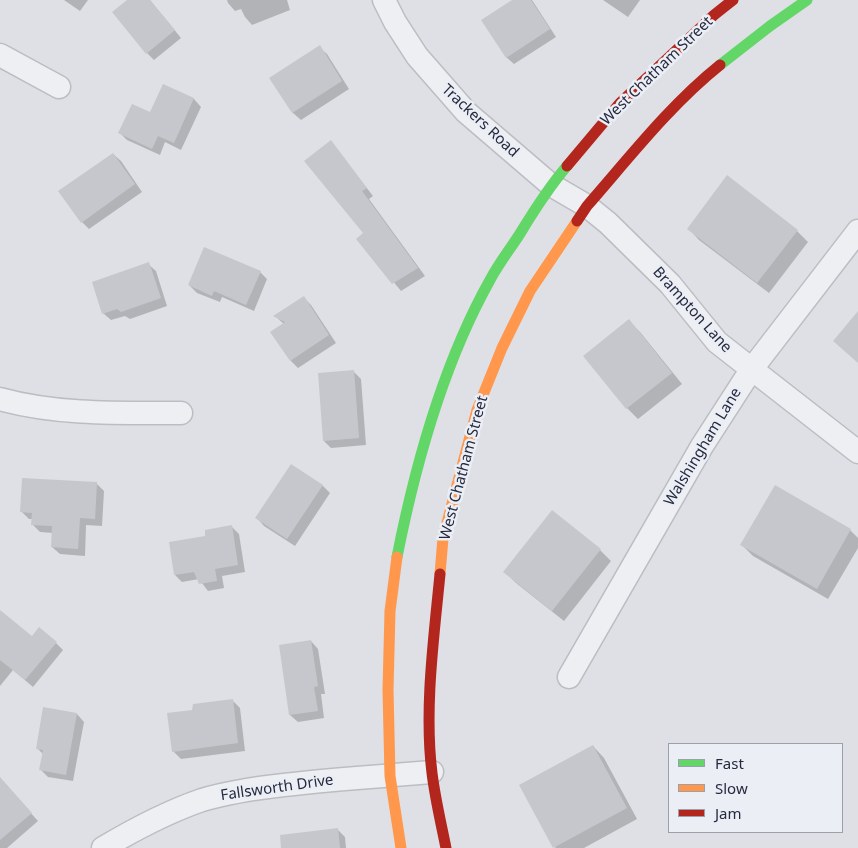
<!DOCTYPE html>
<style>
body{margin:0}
#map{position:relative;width:858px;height:848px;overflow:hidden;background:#dfe0e5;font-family:"Noto Sans",sans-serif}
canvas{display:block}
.legend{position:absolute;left:668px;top:743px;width:175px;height:90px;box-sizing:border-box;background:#ebeef5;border:1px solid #9ca0ac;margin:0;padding:6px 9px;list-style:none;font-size:15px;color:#252a3f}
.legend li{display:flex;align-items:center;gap:10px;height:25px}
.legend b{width:25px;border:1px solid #9ca0ac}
</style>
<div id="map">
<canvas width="858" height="848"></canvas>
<ul class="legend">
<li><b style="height:6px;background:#63d668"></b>Fast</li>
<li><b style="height:6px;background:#ff974d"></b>Slow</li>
<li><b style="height:6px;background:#b3261e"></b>Jam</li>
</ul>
</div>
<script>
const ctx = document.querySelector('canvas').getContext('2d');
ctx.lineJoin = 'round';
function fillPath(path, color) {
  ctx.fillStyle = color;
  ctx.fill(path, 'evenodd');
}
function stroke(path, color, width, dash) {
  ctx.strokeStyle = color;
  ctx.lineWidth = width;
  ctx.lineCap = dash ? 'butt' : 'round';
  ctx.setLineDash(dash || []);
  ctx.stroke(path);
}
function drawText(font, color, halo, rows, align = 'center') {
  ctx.font = font + ' "Noto Sans",sans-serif';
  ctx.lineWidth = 5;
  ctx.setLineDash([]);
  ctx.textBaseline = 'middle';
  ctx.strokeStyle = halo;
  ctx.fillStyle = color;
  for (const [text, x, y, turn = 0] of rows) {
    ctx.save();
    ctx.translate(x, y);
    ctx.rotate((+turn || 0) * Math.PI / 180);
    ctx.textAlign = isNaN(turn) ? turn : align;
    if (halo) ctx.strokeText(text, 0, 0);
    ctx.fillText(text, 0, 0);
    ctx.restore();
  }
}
fillPath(new Path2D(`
 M64,0H88L80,11Z
 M129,0H150L181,38L154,60L147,53Z
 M227,0H287L290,10L252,25L245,17L241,9L235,11L228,3Z
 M514,0H532L556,37L514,64L506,57Z
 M603,0H640L628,17Z
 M319,47L327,54L349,89L301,120L293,113L271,78Z
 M164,86L194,99L201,107L181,150L165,142L160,155L127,140L120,133L150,114Z
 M331,142L373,196L369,199L425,276L401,291L358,239L365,234Z
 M113,154L121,161L142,192L89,229L82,222Z
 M688,228L797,231L808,242L769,293L699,240Z
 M148,264L156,271L167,306L130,319L125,316L111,320L103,313Z
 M260,272L267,279L254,311L222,297L220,302L197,293L189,285Z
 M303,297L311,305L336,343L298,368L291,361L284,324L275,316Z
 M629,321L640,332L682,384L638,419L627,408L585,356Z
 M353,371L361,379L366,445L331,448L324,441Z
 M291,465L323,486L330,493L295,546L264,526L257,518Z
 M96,483L104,491L102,526L86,525L85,556L60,554L52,547L53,533L40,532L32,524L33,519H29L22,512Z
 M775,487L850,530L858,538V548L828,599L753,556L742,545Z
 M232,527L239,534L245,572L222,576L224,588L208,591L199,579L182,582L175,575Z
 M600,550L611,561L564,621L516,583L505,572Z
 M0,624L32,638L56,643L63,650L33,687L13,670L0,686Z
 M311,641L318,649L325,694H321L324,718L298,722L290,715L280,646Z
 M232,700L240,708L245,751L181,759L173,751L193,711Z
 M77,714L84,722L73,781L48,777L41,770L43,754L37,748Z
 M593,746L604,758L637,819L584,848H555Z
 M0,789L12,792L38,821L7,848H0Z
 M338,830L345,837L346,848H306Z`), '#0003');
fillPath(new Path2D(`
 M127,0H150L175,30L146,54L112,12Z
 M512,0H531L550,29L506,58L481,20Z
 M320,45L342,81L292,113L269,78Z
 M163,84L194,98L174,143L158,136L152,149L118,133L132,104L150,112Z
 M331,140L367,188L362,191L418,268L392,284L356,239L363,233L304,161Z
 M113,153L135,184L81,223L58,191Z
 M727,175L798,230L757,283L687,229Z
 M204,247L261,271L246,305L214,291L212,296L188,285Z
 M149,262L161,298L121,312L117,309L102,314L92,282Z
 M304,296L329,335L290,361L270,332L285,322L273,316Z
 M858,311V363L833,341Z
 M629,319L672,373L626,409L583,356Z
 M354,370L359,438L323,441L318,373Z
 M291,464L323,485L287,539L255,518Z
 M22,478L97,482L95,519L80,518L78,549L51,547L52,526L31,525L32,513L20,512Z
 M775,485L851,529L817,589L740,545Z
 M552,510L601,549L552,611L503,572Z
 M232,525L238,565L215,569L217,581L199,584L194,572L174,575L169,542L205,536V530Z
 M0,610L32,636L39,627L57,642L25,680L0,660Z
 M311,640L318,686L314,687L318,711L289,715L279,645Z
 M233,699L238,743L172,752L167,713L192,710L193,704Z
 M43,707L77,713L66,775L39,770L43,750L36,749Z
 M593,745L627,808L553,848L519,785Z
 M0,777L32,813L0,840Z
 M338,828L340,848H281L280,835Z`), '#c6c7cd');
const street = new Path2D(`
 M384,0L395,22L417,56L466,112L551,185L587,206L608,223L670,284L717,342L858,452
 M0,55L59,87
 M0,399C58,415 121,413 181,413
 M569,677L702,446L751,370L858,231
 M103,848C135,829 167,812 202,800C229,792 257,788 284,785C334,779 383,776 432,772`);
stroke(street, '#bcbdc3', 25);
stroke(street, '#eeeff2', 22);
stroke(new Path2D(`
 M720,65L770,26L807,0
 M397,557C415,466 444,362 490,280C499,263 511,248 521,232C535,209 549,187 567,166`), '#63d668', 11);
stroke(new Path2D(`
 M397,557L390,611L388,690L390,776L401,848
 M440,574L443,538L477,410L502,348L530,291L577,221`), '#ff974d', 11);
stroke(new Path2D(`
 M567,166L620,103L714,15L733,0
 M577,221L587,206C629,158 670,105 720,65
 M440,574C434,637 424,709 432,773C435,798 441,823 446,848`), '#b3261e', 11);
drawText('15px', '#252a3f', '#ebeef5', [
 ["West Chatham Street",657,71,-44],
 ["Trackers Road",480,121,43],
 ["Brampton Lane",692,310,48],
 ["Walshingham Lane",703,447,-59],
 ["West Chatham Street",464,468,-75],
 ["Fallsworth Drive",277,788,-8]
]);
</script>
